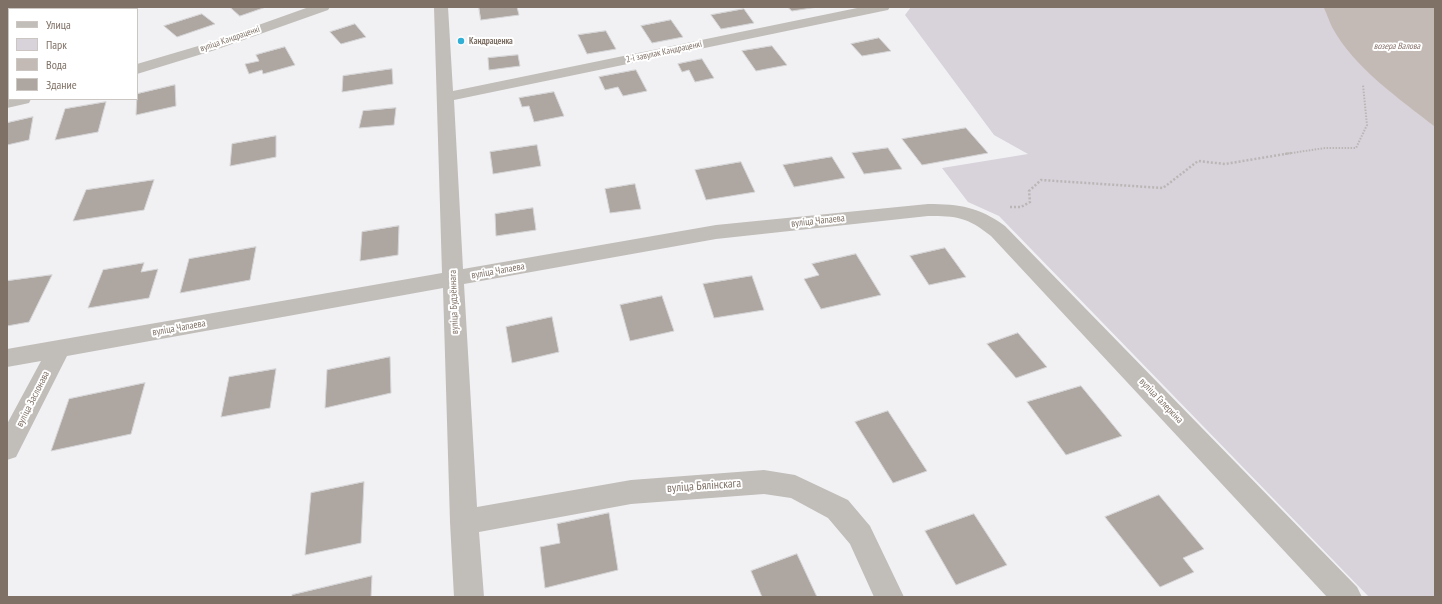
<!DOCTYPE html>
<meta charset="utf-8">
<style>
body{margin:0}
#map{position:relative;width:1442px;height:604px;overflow:hidden;background:#f1f1f4;font-family:"PT Sans Narrow",sans-serif}
canvas{display:block}
.frame{position:absolute;inset:0;border:8px solid #7f7166;pointer-events:none}
.legend{position:absolute;left:8px;top:8px;width:130px;height:92px;box-sizing:border-box;background:#fff;border:1px solid #ccc6c2;margin:0;padding:5px 7px;list-style:none;font-size:12px;color:#7f7166}
.legend li{display:flex;align-items:center;gap:8px;height:20px}
.legend b{width:20px;border:1px solid #ccc6c2}
</style>
<div id="map">
<canvas width="1442" height="604"></canvas>
<div class="frame"></div>
<ul class="legend">
<li><b style="height:5px;background:#c1bdb9"></b>Улица</li>
<li><b style="height:11px;background:#d8d2db"></b>Парк</li>
<li><b style="height:11px;background:#c4bab5"></b>Вода</li>
<li><b style="height:11px;background:#aea6a1"></b>Здание</li>
</ul>
</div>
<script>
const ctx = document.querySelector('canvas').getContext('2d');
ctx.lineJoin = 'round';
function fillPath(path, color) {
  ctx.fillStyle = color;
  ctx.fill(path, 'evenodd');
}
function stroke(path, color, width, dash) {
  ctx.strokeStyle = color;
  ctx.lineWidth = width;
  ctx.lineCap = dash ? 'butt' : 'round';
  ctx.setLineDash(dash || []);
  ctx.stroke(path);
}
function drawText(font, color, halo, rows, align = 'center') {
  ctx.font = font + ' "PT Sans Narrow",sans-serif';
  ctx.lineWidth = 4;
  ctx.setLineDash([]);
  ctx.textBaseline = 'middle';
  ctx.strokeStyle = halo;
  ctx.fillStyle = color;
  for (const [text, x, y, turn = 0] of rows) {
    ctx.save();
    ctx.translate(x, y);
    ctx.rotate((+turn || 0) * Math.PI / 180);
    ctx.textAlign = isNaN(turn) ? turn : align;
    if (halo) ctx.strokeText(text, 0, 0);
    ctx.fillText(text, 0, 0);
    ctx.restore();
  }
}
fillPath(new Path2D(`
 M911,7H1324L1384,86L1435,127V597H1369L999,216L968,202L942,168L1028,154L994,135L905,15Z`), '#d8d2db');
fillPath(new Path2D(`
 M1435,7V127C1400,99 1354,68 1332,27C1329,21 1327,14 1324,8Z`), '#c4bab5');
const building = new Path2D(`
 M230,7H266L240,16Z
 M479,7H517L519,15L481,20Z
 M788,7H818L792,11Z
 M744,9L754,23L721,29L711,15Z
 M202,14L215,24L177,37L164,26Z
 M671,20L683,37L652,43L641,26Z
 M355,24L366,37L341,44L330,32Z
 M606,31L616,49L587,54L578,35Z
 M879,38L891,51L862,56L851,44Z
 M772,46L787,65L756,71L742,51Z
 M285,47L295,65L263,74L262,70L249,74L245,64L259,61L256,55Z
 M518,55L520,66L489,70L488,58Z
 M702,59L714,78L695,82L689,70L682,72L678,64Z
 M7,67H9V88H7Z
 M392,69L393,84L342,92L343,76Z
 M636,70L647,91L623,96L618,87L605,90L599,77Z
 M175,85L176,106L136,115L137,94Z
 M554,92L564,116L534,122L529,106L522,107L519,98Z
 M106,102L98,132L55,140L65,109Z
 M396,108L394,125L359,128L363,111Z
 M33,117L29,140L7,145V123Z
 M966,128L988,153L922,165L902,139Z
 M276,136V157L230,166L232,144Z
 M537,145L541,166L493,174L490,152Z
 M888,148L902,169L864,174L852,153Z
 M832,157L845,178L794,187L783,165Z
 M741,162L755,192L706,200L695,170Z
 M154,180L144,210L73,221L86,190Z
 M635,184L641,209L610,213L605,189Z
 M533,208L536,230L496,236L495,214Z
 M399,226L398,255L360,261L362,232Z
 M256,247L250,280L180,293L189,259Z
 M945,248L966,277L929,285L910,256Z
 M856,254L881,295L821,309L804,279L819,275L812,264Z
 M144,263L141,272L158,269L149,298L88,308L103,270Z
 M52,275L29,322L7,326V281Z
 M752,276L764,310L714,318L703,284Z
 M662,296L674,331L630,341L620,305Z
 M552,317L559,352L512,363L506,327Z
 M1018,333L1047,367L1016,378L987,344Z
 M390,357L391,393L325,408L327,370Z
 M276,369L270,408L221,417L229,377Z
 M145,383L131,434L51,451L69,399Z
 M1081,386L1122,436L1066,455L1027,402Z
 M888,411L927,471L893,483L855,422Z
 M364,482L361,543L305,555L311,493Z
 M1159,495L1204,549L1183,558L1194,572L1160,587L1105,517Z
 M609,513L618,570L545,588L540,547L560,543L557,524Z
 M974,514L1007,565L956,585L925,531Z
 M797,554L817,597H762L751,571Z
 M372,576L371,597H292V595Z`);
fillPath(building, '#aea6a1');
stroke(building, '#d4d4d6', 1);
stroke(new Path2D(`
 M1285,154L1325,148H1356L1367,125L1363,85`), '#bab6b4', 2, [1.5, 1.5]);
stroke(new Path2D(`
 M1010,207H1021L1030,202L1029,191L1041,180L1163,188L1198,161L1225,164L1291,153`), '#bab6b4', 2.5, [2, 2]);
fillPath(new Path2D(`
 M309,7H330L328,10L215,50L137,74V64L205,44Z
 M434,7H448L453,91L862,7H890L888,10L883,11L454,100L463,269L716,225L928,204C960,204 979,207 1005,226L1357,587L1362,597H1327L991,236C967,217 957,216 928,216L716,239L464,284L477,507L631,480L764,470L795,475L848,500L870,526L904,597H874L850,544L828,518L791,498L764,494L631,504L479,532L484,597H454L450,522L443,288L67,356L16,457L7,460V424L41,361L7,367V349L442,273Z
 M9,97V99H31L29,103L7,108V98Z`), '#c1bdb9');
for (const [x, y, r, color] of [
 [461,41,4,"#32afd4"]
]) {
  const dot = new Path2D();
  dot.arc(x, y, r, 0, 2 * Math.PI);
  ctx.fillStyle = color;
  ctx.fill(dot);
  stroke(dot, '#fff', 1.5);
}
drawText('9px', '#7f7166', '#fff', [
 ["вуліца Кандраценкі",230,39,-19],
 ["2-і завулак Кандраценкі",664,52,-12]
]);
drawText('bold 9px', '#7f7166', '#fff', [
 ["Кандраценка",469,41]
], 'left');
drawText('italic 9px', '#846e67', '#fff', [
 ["возера Валова",1397,46]
]);
drawText('10px', '#7f7166', '#fff', [
 ["вуліца Чапаева",818,221,-6],
 ["вуліца Чапаева",498,271,-10],
 ["вуліца Будзённага",454,302,-92],
 ["вуліца Чапаева",179,328,-10],
 ["вуліца Заслонава",33,399,-63],
 ["вуліца Галеркіна",1161,401,46]
]);
drawText('12px', '#7f7166', '#fff', [
 ["вуліца Бялінскага",704,486,-4]
]);
</script>
